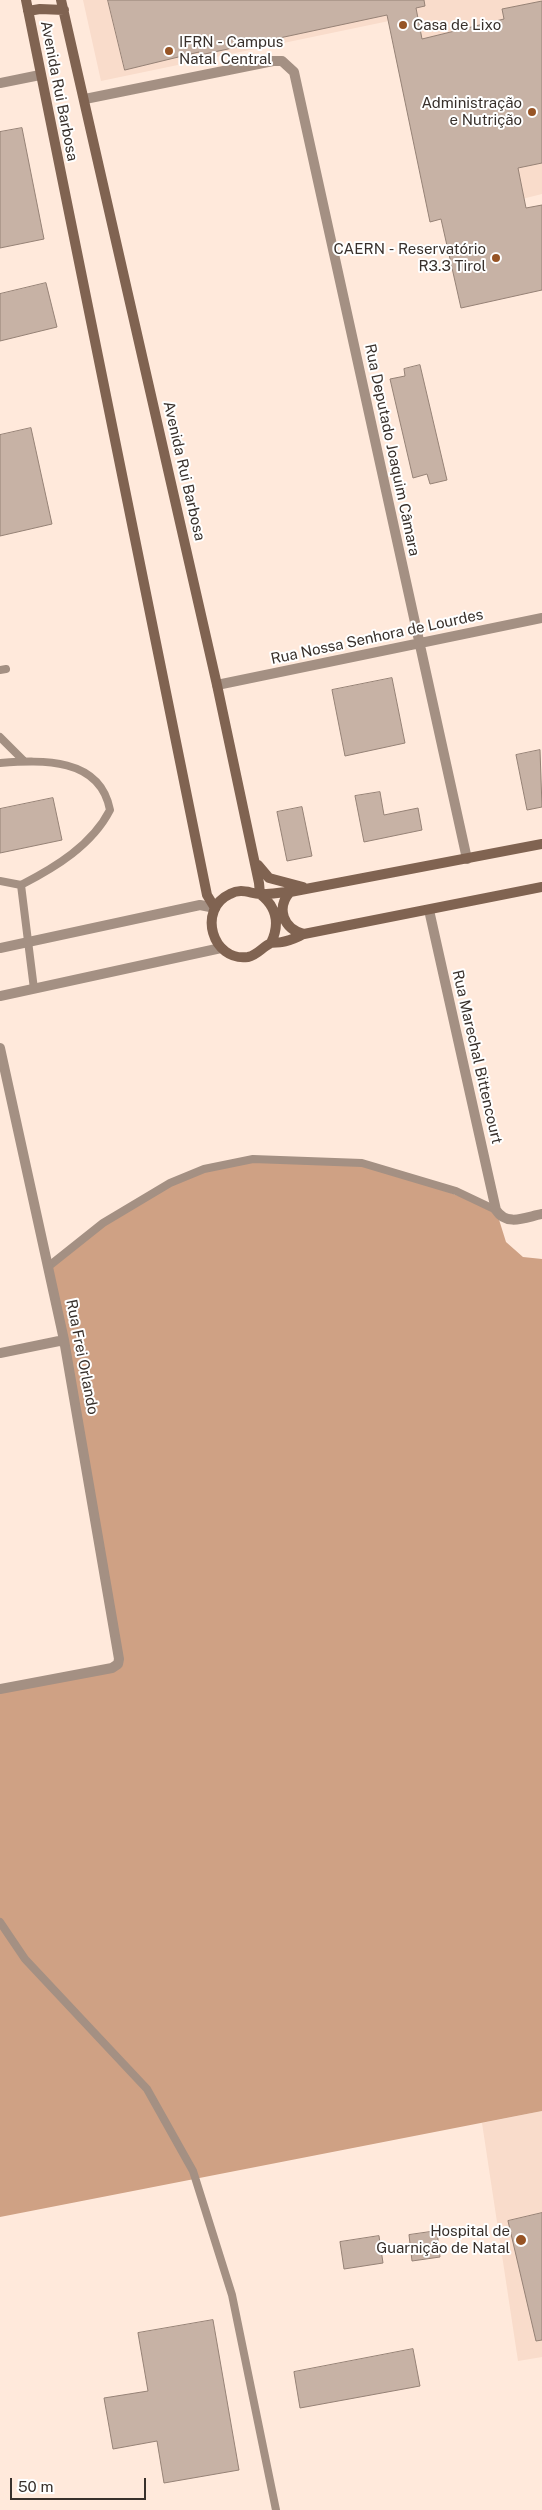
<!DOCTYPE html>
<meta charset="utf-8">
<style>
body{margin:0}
#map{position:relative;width:542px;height:2510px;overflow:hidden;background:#ffe9db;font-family:"Public Sans",sans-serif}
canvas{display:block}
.scale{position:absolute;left:10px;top:2478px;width:136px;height:22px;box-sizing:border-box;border:2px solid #38302b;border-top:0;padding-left:6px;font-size:15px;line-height:18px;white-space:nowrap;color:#38302b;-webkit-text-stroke:4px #fff;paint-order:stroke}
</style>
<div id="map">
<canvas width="542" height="2510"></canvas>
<div class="scale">50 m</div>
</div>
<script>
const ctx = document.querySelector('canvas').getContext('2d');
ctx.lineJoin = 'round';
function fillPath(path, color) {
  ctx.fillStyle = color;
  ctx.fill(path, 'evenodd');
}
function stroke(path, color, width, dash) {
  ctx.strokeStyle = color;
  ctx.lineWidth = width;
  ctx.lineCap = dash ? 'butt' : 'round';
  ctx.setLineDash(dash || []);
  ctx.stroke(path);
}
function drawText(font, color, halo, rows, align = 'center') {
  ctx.font = font + ' "Public Sans",sans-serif';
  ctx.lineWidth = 4;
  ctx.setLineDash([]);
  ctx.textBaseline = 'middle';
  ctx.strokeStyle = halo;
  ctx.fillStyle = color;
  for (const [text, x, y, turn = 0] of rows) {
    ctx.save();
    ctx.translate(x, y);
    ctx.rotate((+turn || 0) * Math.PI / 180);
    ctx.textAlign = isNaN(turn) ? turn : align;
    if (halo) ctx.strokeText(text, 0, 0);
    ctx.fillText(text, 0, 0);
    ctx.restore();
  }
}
fillPath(new Path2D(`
 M83,0H542V194L430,222L389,21L101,81Z
 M542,2111V2357L518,2361L482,2123Z`), '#f9dccb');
fillPath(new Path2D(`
 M253,1159L362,1163L414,1179L496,1210L506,1242L523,1257L542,1259V2111L0,2217V1689L116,1667L49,1266C95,1229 146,1187 204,1169C220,1165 237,1162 253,1159Z`), '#cfa184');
const building = new Path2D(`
 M108,0H424L425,6L416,8L422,39L504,19L502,9L542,1V163L518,168L526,208L542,205V290L461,308L441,219L430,222L387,15L200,55L199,52L125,70Z
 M22,128L44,239L0,248V132Z
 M46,283L57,327L0,341V294Z
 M420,365L447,480L430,484L427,474L413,478L390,379L405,376L404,369Z
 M31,428L52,524L0,536V435Z
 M392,678L405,743L345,756L332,690Z
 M540,750L542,807L527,810L516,755Z
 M380,792L384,815L418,808L422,830L364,842L355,796Z
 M53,798L62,840L0,853V809Z
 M302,807L312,856L287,861L277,812Z
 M542,2213V2340L536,2341L508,2221Z
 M437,2231L440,2257L412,2261L409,2235Z
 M379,2236L383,2263L344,2269L340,2242Z
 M213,2320L239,2470L164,2483L157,2441L113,2449L104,2398L148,2391L138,2333Z
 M413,2349L420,2386L300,2408L294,2372Z`);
fillPath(building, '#c7b2a5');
stroke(building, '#968276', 1);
stroke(new Path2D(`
 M0,670L6,669
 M0,737L24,761
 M0,763C42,760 100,757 110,810C92,845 56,867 21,885L0,881
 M21,885L34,989
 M49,1266L103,1223L170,1183L204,1169L253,1159L362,1163L456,1191L496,1210
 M0,1922L25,1959L147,2089L193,2171L232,2295L276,2510`), '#a49083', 8);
stroke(new Path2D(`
 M85,99L273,61H282L294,72L467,859
 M217,685L542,618
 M429,910L496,1210C507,1227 526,1217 542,1214
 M0,1048L64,1340L119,1659L118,1664L112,1668L0,1689
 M0,1353L64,1340`), '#a49083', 10);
stroke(new Path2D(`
 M0,83L40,75
 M0,948L200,905L215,908
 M0,996L221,948`), '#a49083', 10);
stroke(new Path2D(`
 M26,0L207,895L215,908
 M61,0L217,685L259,883L260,894
 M28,11L40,9L64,10
 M542,844L290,892C281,892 269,895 260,894C249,893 241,888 230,894C197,909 212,962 248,957C258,955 262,947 271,943C274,942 279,943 282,942C290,941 297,937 304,934L542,887
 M258,865L269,878L303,887
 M290,892C276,908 283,929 304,934
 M260,894C277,907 280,924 271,943`), '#806351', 10);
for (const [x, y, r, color] of [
 [403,25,5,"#975425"],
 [169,51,5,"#975425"],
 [532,112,5,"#975425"],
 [496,258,5,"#975425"],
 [521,2240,6,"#975425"]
]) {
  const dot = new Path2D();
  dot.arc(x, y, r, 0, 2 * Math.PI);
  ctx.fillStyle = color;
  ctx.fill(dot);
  stroke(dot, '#fff', 2);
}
drawText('15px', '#38302b', '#fff', [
 ["Casa de Lixo",413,25,"left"],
 ["IFRN - Campus",179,42,"left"],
 ["Natal Central",179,59,"left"],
 ["Administração",522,103],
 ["e Nutrição",522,120],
 ["CAERN - Reservatório",486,249],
 ["R3.3 Tirol",486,266],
 ["Hospital de",510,2231],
 ["Guarnição de Natal",510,2248]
], 'right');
drawText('15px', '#38302b', '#fff', [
 ["Avenida Rui Barbosa",59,91,79],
 ["Rua Deputado Joaquim Câmara",392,450,78],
 ["Avenida Rui Barbosa",184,471,77],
 ["Rua Nossa Senhora de Lourdes",377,637,-12],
 ["Rua Marechal Bittencourt",477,1057,77],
 ["Rua Frei Orlando",82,1357,79]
]);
</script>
